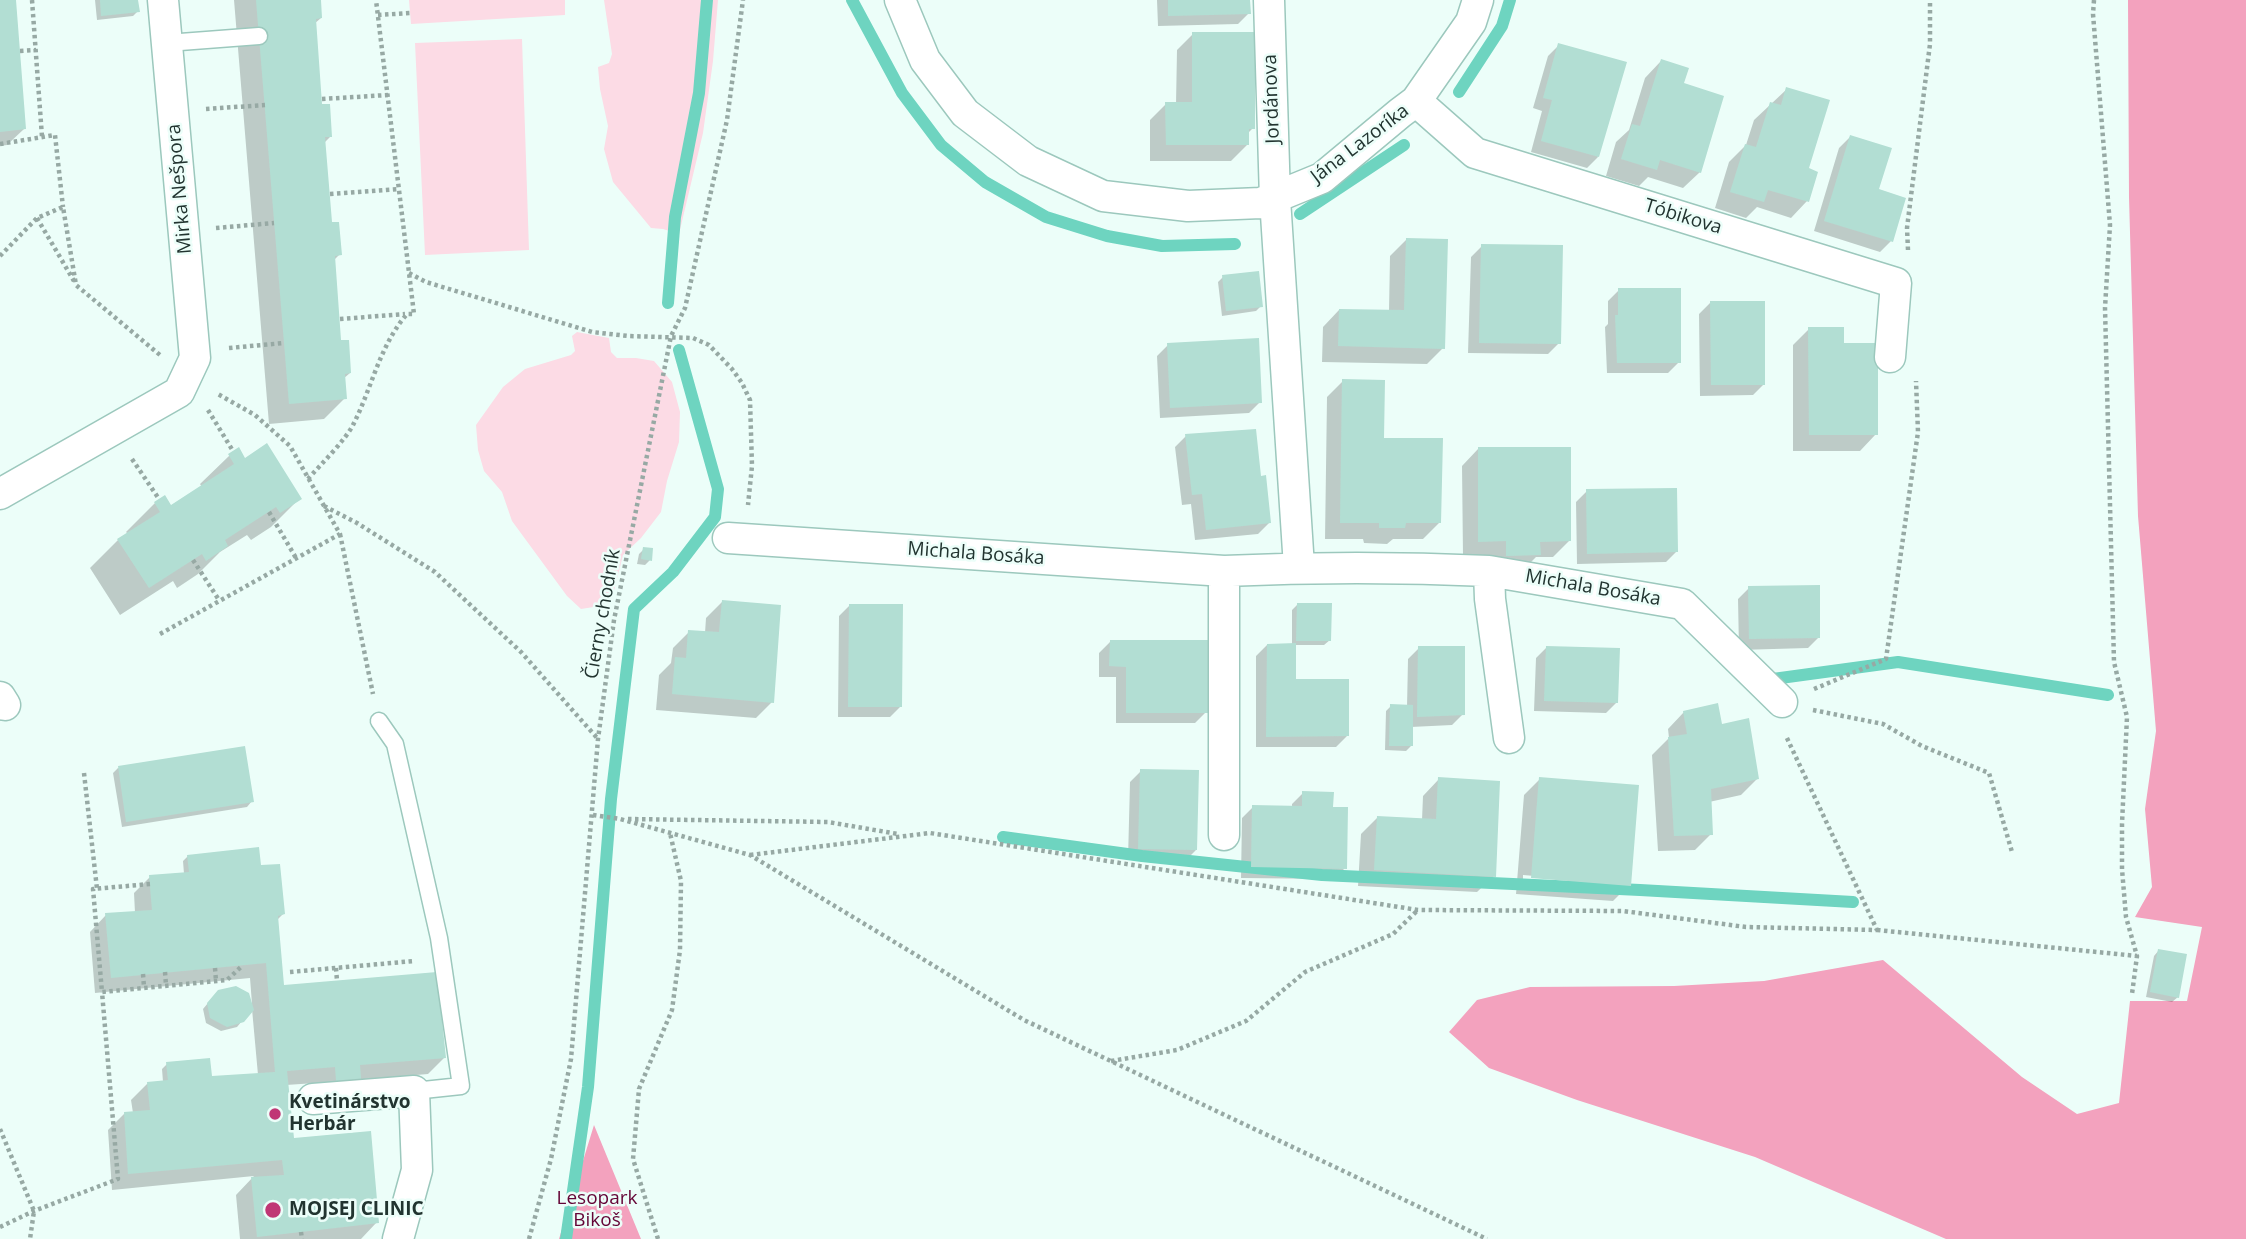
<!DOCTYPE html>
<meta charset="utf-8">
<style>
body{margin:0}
canvas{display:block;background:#ecfef9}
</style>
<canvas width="2246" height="1239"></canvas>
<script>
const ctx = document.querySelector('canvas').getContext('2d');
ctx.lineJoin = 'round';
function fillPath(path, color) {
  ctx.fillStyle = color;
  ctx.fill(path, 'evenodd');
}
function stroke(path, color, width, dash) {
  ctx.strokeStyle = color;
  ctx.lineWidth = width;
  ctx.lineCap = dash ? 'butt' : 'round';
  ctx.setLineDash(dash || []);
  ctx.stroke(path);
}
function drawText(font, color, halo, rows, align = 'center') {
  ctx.font = font + ' "Open Sans",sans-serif';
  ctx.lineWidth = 5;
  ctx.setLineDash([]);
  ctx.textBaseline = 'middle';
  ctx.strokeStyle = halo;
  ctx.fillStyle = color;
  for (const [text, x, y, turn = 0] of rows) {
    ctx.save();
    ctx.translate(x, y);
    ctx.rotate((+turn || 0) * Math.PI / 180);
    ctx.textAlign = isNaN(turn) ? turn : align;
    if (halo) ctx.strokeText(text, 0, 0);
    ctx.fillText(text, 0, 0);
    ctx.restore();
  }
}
fillPath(new Path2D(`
 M409,0H565V15L411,24Z
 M604,0H718L713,61L703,133L679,234L663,229L651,228L613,182L604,149L608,126L600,89L598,67L609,63L612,54Z
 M522,39L529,250L425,255L415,43Z
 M577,332L609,338L611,352L617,358H636L654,361L672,382L680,412L679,442L667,481L661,512L641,538L623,555L612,599L600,606L581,609L567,596L512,521L502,492L484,471L478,450L476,425L503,387L525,369L571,355L575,351L572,336Z`), '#fcdbe5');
fillPath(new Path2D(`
 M2128,0H2246V1239H1946L1755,1157L1577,1100L1489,1068L1449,1032L1477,1000L1530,987L1674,986L1764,981L1883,960L2022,1077L2077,1114L2119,1103L2130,1001H2187L2202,927L2135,917L2152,887L2145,809L2156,731L2138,516L2129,197Z
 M594,1125L641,1239H559Z`), '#f3a2be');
fillPath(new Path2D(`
 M0,0H15L24,129L7,145L0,146Z
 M95,0H137L138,11L133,16L97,20Z
 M234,0H319L321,18L314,24L321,106L331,136L324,143L331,224L340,254L333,261L340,342L350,373L343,379L345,398L324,419L269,424Z
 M1157,0H1249V13L1238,24L1158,26Z
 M1193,34L1253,128L1247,134V145L1231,161H1150V120L1166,104H1176L1177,50Z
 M1559,45L1598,157L1587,168L1531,152L1542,111L1533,108L1548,56Z
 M1661,61L1700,172L1683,188L1648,177L1639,186L1606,176L1616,142L1629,130L1645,78Z
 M1787,89L1807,170V201L1791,218L1757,207L1746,218L1715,208L1729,162L1746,145L1754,120Z
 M1850,137L1877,190L1891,241L1880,252L1814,231L1839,148Z
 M1407,239L1443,348L1427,364L1322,362L1323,327L1339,310L1389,311L1390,256Z
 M1482,246L1559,343L1548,354L1468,353L1471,257Z
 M1223,277L1261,306L1256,311L1222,316L1218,282Z
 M1619,290L1679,362L1668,373H1607L1605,327L1608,324V301Z
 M1710,303L1764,384L1753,395L1700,396L1699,314Z
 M1809,329L1842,345L1876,434L1860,451H1793V345Z
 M1168,345L1260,402L1249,413L1160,418L1157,356Z
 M1343,381L1440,522L1423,539H1393L1387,544L1364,543L1363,539H1325L1327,397Z
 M1186,436L1259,478L1269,523L1258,534L1195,540L1191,504L1182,505L1175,447Z
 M1478,449L1570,540L1553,557H1536L1522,571L1463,557L1462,466Z
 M238,450L244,460L300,498L271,527L251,540L247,535L220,552L198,574L177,588L173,581L120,615L90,568L118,540L128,534L126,532L155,503L170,507L202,487L200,484L229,456Z
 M1587,491L1677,551L1666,562L1577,564L1576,502Z
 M644,549L650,560L645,565L637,564L639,554Z
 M1749,588L1819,637L1808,648L1739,650L1738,599Z
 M722,602L772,702L756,718L656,710L659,675L671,663L673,648L689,632L705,633L706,618Z
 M850,605L901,706L890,717H838L839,616Z
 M1297,605L1330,640L1324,645H1294V681L1347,736L1336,747H1256V656L1267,645H1292V610Z
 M1110,642L1206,712L1195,723H1116V677H1099V653Z
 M1547,647L1617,702L1606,713L1534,711L1536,658Z
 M1419,648L1463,714L1452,725L1411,727V746L1406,751L1385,750L1386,711L1391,706L1407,707L1408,659Z
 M1684,712L1720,727L1757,779L1741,795L1709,802L1711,834L1695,850L1658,851L1652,755L1669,738L1668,729Z
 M118,768L252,801L247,807L122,827L113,773Z
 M1141,771L1196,850L1185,861L1128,859L1130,782Z
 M1439,779L1494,876L1477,892L1358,886L1361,834L1377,818L1422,820L1423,796Z
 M1540,779L1629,885L1613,901L1516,894L1524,795ZM1523,875L1617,883V886L1523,879Z
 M1303,793L1332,809L1345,868L1334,879L1241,878L1242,818L1253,807H1292V804Z
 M188,856L259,865L283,914L277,920L283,987L444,1058L428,1074L359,1080L333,1097L331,1082L286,1085L292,1140L377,1222L361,1239H240L236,1195L254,1176L112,1190L108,1130L125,1113H133L131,1100L148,1083L163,1082L162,1069L167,1064L207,1079L258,1075L252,1009L237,1027L221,1031L206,1023L203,1009L213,997L252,1004L250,978L95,993L90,932L106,915L135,913L134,893L150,877L184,874L183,861Z
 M2159,950L2178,997L2172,1002L2146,997L2154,956Z`), '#0003');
stroke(new Path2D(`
 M852,0L902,93L941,145L985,182L1046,217L1107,236L1162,246L1235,244
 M1459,92L1502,26L1510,0
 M1300,214L1404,145
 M668,303L675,217L699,93L707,0
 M1773,679L1898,662L2108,695
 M1003,837L1142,856L1322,875L1640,890L1853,902
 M566,1239L588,1087L611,799L634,609L673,572L715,517L718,489L679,350`), '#6ed4c0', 12);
fillPath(new Path2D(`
 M0,0H16L26,129L0,132Z
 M100,0H138L140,12L101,16Z
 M256,0H321L322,18L316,19L322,104H330L332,137H325L332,222H339L342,255L335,256L341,340H349L351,373L345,374L347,399L289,404Z
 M1168,0H1250L1251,14L1168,16Z
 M1192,32H1255V129H1249V145H1166L1165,102H1192Z
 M1558,43L1627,62L1599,157L1541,141L1552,100L1543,98Z
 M1661,59L1689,68L1684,83L1724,96L1701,173L1660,160L1657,170L1621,159L1632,124L1640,126Z
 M1786,87L1830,100L1809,168L1818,172L1809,202L1768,190L1764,202L1730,192L1745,144L1756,147L1770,102L1781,105Z
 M1850,135L1892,148L1879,189L1906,198L1893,242L1824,221Z
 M1406,238L1448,239L1445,349L1338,346L1339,309L1404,310Z
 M1481,244L1563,245L1561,344L1479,343Z
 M1259,271L1263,307L1226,311L1222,275Z
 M1618,288H1681V363H1617L1615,315H1618Z
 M1710,301H1765V385H1711Z
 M1808,327H1844V343H1878V435H1809Z
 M1259,338L1262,403L1170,408L1167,343Z
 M1342,379L1385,380L1384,438H1443L1441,523H1406L1405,528H1379V523H1340Z
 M1256,429L1261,476L1266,475L1271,523L1206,530L1202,494L1192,495L1185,434Z
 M267,443L302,499L280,513L276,507L225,540L228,546L206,561L202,554L149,588L117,539L160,512L154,502L165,495L171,505L234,464L228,454L239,447L245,458Z
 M1478,447H1571V541L1540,542L1541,555L1506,556V541L1478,542Z
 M1677,488L1678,552L1587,554L1586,489Z
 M643,547L653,548L652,561L641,559Z
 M1820,585V638L1749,639L1748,586Z
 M722,600L781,605L774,703L672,694L675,657L686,658L688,630L719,632Z
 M1297,603H1332L1331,641H1296Z
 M849,604H903L902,707H848Z
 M1110,640H1208V713H1126V667L1109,666Z
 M1296,643V679H1349V736L1266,737L1267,644Z
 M1418,646H1465V715L1417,717Z
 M1546,646L1620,648L1618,703L1544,701Z
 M1718,703L1722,724L1749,718L1759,779L1711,789L1713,835L1674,836L1668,737L1687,734L1683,711Z
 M1390,704L1413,705V746H1389Z
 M245,746L254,802L126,822L118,766Z
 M1140,769L1199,770L1197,850L1138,849Z
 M1438,777L1500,781L1496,877L1374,870L1377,816L1436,819Z
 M1539,777L1639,785L1631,886L1531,878Z
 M1302,791L1334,792L1333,807H1348L1347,869L1251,867L1252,805L1302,806Z
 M259,847L261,865L280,864L285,914L278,916L284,985L437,972L446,1058L360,1065L362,1091L337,1093L335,1067L287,1071L294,1138L371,1131L379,1223L257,1237L251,1177L284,1175L282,1160L128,1174L124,1112L150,1110L147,1082L168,1080L166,1062L210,1058L212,1076L275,1072L266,963L111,978L105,913L152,910L149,875L189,872L187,855Z
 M2158,949L2187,954L2179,998L2150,992Z
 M236,986L249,993L254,1010L244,1022L227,1027L210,1018L207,1003L218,990Z`), '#b2ded3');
const service = new Path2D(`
 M167,43L259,36
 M379,721L395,744L439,938L461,1086L414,1091`);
const minor = new Path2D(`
 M900,0L925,60L965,113L1028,161L1103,196L1188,206L1261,203L1322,178L1400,113L1416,101L1471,22L1478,0
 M1269,0L1275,199L1299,567
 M1416,101L1475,153L1896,283L1890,357
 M0,494L179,392L195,358L163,0
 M728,538L1224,571C1313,567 1401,567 1489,571L1490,599L1509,738
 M1224,571V835
 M1489,571L1682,604L1782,702
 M0,697L5,705
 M313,1099L414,1091L417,1170L398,1239`);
stroke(service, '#9cc8bd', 19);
stroke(minor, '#9cc8bd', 33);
stroke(new Path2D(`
 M32,0L42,137
 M2094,0L2093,14L2110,225L2105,308L2114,662L2127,717L2122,824V869L2126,917L2137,956L2132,994
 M378,15L410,13
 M20,51L36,50
 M322,99L388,95
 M206,109L265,105
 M0,144L55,135L63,207
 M330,194L399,189
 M37,218L74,281
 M216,228L274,223
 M1908,250L1907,228L1930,44V0
 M0,256L37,218L63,207L76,285L160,355
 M409,273L426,282L592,332L628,336L693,338L709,345L732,369L742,383L750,400L752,466L748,505
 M340,319L405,314
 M229,348L284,343
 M208,410L233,451
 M132,459L159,499
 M308,479C321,464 346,440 354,423C372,387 380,345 407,314H414L376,0
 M324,506L357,523L435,572L521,652L598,739
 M269,512L296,558
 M340,534L373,694
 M193,560L219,600
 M160,634L340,534L290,446L255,415L216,393
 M1814,689L1886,659L1918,432L1916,381
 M1813,710L1883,724L1922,746L1989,773L2012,852
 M84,773L97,889
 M593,815L620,819L750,855L1024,1020L1487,1239
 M628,819L828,822L898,834
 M750,855L930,833L1418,910L1623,911L1746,927L1877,930L1786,736
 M150,884L93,889L102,992L227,980L242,966
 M1877,930L2137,956
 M215,968L216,981
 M336,968L337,981
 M165,972L166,985
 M290,972L414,961
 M143,974L144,987
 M1111,1061L1177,1050L1246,1021L1305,972L1393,934L1418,910
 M0,1129L34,1211L30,1239
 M0,1227L34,1211L118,1179L102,992
 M301,1232L302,1239
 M529,1239L551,1159L571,1059L598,739L614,620L671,336L685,308L727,120L743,0
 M658,1239L633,1159L639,1089L672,1010L680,950L681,881L670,833`), '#97a9a4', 4.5, [3.5, 3.5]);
stroke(service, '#fff', 16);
stroke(minor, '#fff', 30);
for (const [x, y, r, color] of [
 [275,1114,7,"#c03775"],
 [273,1210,9,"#c03775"]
]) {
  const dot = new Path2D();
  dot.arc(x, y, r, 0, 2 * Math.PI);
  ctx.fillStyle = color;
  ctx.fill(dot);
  stroke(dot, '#ecfef9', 2.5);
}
drawText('19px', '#223430', '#ecfef9', [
 ["Jordánova",1272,99,-92],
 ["Jána Lazoríka",1360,144,-37],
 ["Mirka Nešpora",180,189,-95],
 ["Tóbikova",1683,217,17],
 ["Michala Bosáka",976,554,4],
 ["Michala Bosáka",1593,588,10],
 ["Čierny chodník",603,614,-80]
]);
drawText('bold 19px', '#223430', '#ecfef9', [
 ["Kvetinárstvo",289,1103],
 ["Herbár",289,1125],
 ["MOJSEJ CLINIC",289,1210]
], 'left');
drawText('19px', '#640436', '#ecfef9', [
 ["Lesopark",597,1199],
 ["Bikoš",597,1221]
]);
</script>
